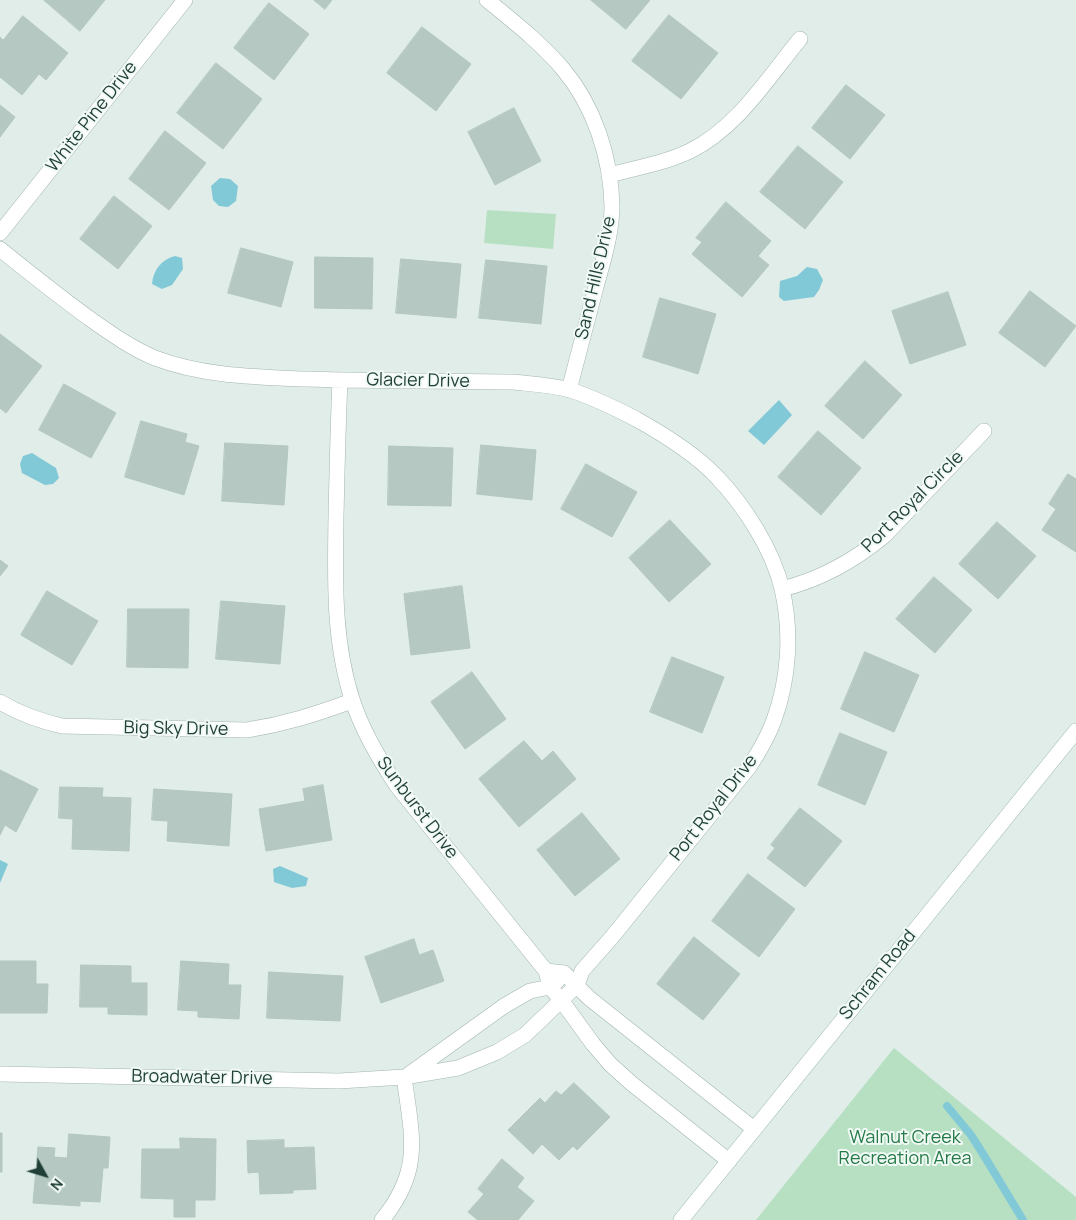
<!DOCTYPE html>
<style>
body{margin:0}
#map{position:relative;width:1076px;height:1220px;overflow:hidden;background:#e0ede8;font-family:Manrope,sans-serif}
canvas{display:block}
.north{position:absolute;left:20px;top:1150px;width:50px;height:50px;-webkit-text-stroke:4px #f1f9f5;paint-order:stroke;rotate:129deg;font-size:14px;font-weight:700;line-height:20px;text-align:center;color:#1f3f37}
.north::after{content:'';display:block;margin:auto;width:18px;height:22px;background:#1f3f37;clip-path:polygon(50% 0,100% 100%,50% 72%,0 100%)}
</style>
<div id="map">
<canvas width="1076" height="1220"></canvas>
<div class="north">N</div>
</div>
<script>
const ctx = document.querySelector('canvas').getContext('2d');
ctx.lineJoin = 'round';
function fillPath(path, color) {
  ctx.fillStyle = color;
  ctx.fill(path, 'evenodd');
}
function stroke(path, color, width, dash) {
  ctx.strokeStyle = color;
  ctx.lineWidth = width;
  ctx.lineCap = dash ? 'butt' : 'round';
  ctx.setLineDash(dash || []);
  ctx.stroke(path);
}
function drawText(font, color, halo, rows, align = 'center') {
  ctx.font = font + ' Manrope,sans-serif';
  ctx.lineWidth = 4;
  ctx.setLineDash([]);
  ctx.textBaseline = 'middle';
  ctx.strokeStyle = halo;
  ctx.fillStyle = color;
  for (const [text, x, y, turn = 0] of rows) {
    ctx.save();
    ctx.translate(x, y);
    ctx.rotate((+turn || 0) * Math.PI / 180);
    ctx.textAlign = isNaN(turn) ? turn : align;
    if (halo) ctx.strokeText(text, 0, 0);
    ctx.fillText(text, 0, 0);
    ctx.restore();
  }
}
fillPath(new Path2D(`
 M487,210L556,214L553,249L484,243Z
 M894,1048L1076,1197V1220H756Z`), '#b7e0c3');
fillPath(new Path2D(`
 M220,178L230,179L238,186L236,201L228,207L219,206L213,200L211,186Z
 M175,256L182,258L183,269L172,285L162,289L152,284C153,270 162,259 175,256Z
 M807,267L817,269L823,280L819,290L814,297L784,301L779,297L780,281L797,276Z
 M779,400L792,415L764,445L748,431Z
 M32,453L56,468L59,478L53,484L45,485L22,473L20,464L23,456Z
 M0,860L8,864L0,883Z
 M280,866L308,878L306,886L292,888L274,882L273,869Z`), '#82c9d8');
stroke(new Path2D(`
 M947,1106L971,1135L983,1154L1023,1220`), '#82c9d8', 8);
const building = new Path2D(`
 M44,0H105L80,31Z
 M314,0H332L325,9Z
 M591,0H650L626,29Z
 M269,3L309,34L274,80L234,48Z
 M669,15L718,53L681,99L632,61Z
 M23,16L68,53L46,80L39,74L22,95L0,77V37L3,40Z
 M422,27L471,64L436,111L387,73Z
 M216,63L262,99L223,149L177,113Z
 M846,85L885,115L850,159L812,128Z
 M0,105L15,117L0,137Z
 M514,108L541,161L495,185L468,132Z
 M165,131L206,163L169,210L129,179Z
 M798,146L843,182L805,229L760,192Z
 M114,196L152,226L118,269L80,239Z
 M726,202L771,241L758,256L769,265L742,297L692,254L702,242L696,238Z
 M241,248L293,262L281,307L228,293Z
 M315,257L373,258L372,309L315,308Z
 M401,259L461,264L456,318L396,313Z
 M486,260L547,266L541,324L479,318Z
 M1030,291L1076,326L1045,367L999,333Z
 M948,292L966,345L910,364L892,311Z
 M660,298L716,314L698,374L643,357Z
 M0,334L42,366L6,413L0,408Z
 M865,361L902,395L863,439L825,406Z
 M64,384L116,413L91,458L39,430Z
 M141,421L187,434L185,442L199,446L184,495L125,477Z
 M818,431L861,468L821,515L778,477Z
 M225,443L288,446L284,505L222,501Z
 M481,445L536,450L532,500L477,494Z
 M389,446L453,448L451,506L388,505Z
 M586,464L637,492L612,537L561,509Z
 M1068,474L1076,479V552L1042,530L1056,509L1049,504Z
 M670,520L711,564L669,602L629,558Z
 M997,522L1036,556L998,599L959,564Z
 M0,560L8,566L0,576Z
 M934,577L972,610L935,653L896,619Z
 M462,586L470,648L411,655L404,594Z
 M47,591L98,621L72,665L21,635Z
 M221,601L285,606L280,664L216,659Z
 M128,609H189L188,668L127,667Z
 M865,652L919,675L894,732L841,709Z
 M672,657L724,677L702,733L650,712Z
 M472,672L506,719L465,749L431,702Z
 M840,733L887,752L865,805L818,785Z
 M524,741L542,761L553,751L576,779L519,827L479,779Z
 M0,770L38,789L16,832L5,825L0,835Z
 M323,785L332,840L266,851L259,809L305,801L303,789Z
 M60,787L103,788L102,797L131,798L129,851L72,849L73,819L59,818Z
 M154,789L232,794L229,846L167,841L168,821L152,820Z
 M800,808L842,841L805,887L767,858L775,848L771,845Z
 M582,813L620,859L575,896L537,850Z
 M748,874L795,909L759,957L712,921Z
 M694,937L740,974L703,1020L657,984Z
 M414,939L419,955L433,950L444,981L381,1003L365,957Z
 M0,961H36V984H48L47,1013H0Z
 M181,961L229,964L228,985H241L239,1019L198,1017V1011L178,1010Z
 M81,965L131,966V983H147V1015L108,1014V1007H80Z
 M269,972L343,976L340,1021L267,1018Z
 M574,1083L610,1117L577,1150L573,1146L559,1160L542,1144L533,1154L508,1130L540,1098L545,1103L556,1091L561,1095Z
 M0,1133H2V1172H0Z
 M69,1134L110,1137L108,1168H103L100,1202L80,1201V1206L33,1203L38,1147L55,1148L54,1157L67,1158Z
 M180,1138L216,1139L215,1200H195V1217H174V1199L141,1198L142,1149H180Z
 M284,1140V1148L314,1147L316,1189L293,1190V1193L260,1194L259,1172L248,1173L247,1141Z
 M502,1159L524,1178L517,1187L534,1201L518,1220H478L468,1212L484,1194L478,1189Z`);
fillPath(building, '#b5c8c1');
stroke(building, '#b2c7bf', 1);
const street = new Path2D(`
 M487,0C514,22 541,43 563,69C594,106 611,157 612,206C612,233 603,261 596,287C587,322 578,356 569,390
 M609,175C636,168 665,163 690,151C737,128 767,79 800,39
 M0,233L185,0
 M0,249C31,274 61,298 93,321C113,335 133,349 155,358C202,376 255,377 305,379C374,381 444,381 513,382C532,384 552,385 570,390C592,397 615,408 636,419C663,434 694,453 716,476C744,505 773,550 782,589C792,632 789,679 774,720C768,737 759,752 749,767L612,937L582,971L577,985L525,1035L497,1052L458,1068L404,1077L339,1081L0,1074
 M340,380C338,426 337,471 336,517C335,579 333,642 353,702C363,732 379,759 397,786L546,971L550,987L561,1000L593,1044L610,1064L631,1083L729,1161
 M782,589C822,579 854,561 885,535L984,431
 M0,702C20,714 40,721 62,726L247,730C286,724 316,714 352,701
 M546,971L564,973L589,998L754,1129
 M408,1075L504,1006L530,991L550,987L558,980
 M382,1220C423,1170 412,1136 404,1077`);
const secondary = new Path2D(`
 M681,1220L1076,731`);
stroke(street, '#a2b5af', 16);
stroke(secondary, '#9dbab0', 16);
stroke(street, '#fff', 15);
stroke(secondary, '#fff', 15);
drawText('18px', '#1f3f37', '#f1f9f5', [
 ["White Pine Drive",92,117,-52],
 ["Sand Hills Drive",596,278,-77],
 ["Glacier Drive",418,381,1],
 ["Port Royal Circle",913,502,-45],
 ["Big Sky Drive",176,729,1],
 ["Sunburst Drive",417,808,53],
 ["Port Royal Drive",714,808,-52],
 ["Schram Road",878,975,-51],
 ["Broadwater Drive",202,1078,1]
]);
drawText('18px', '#257a48', '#f1f9f5', [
 ["Walnut Creek",905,1138],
 ["Recreation Area",905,1159]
]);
</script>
